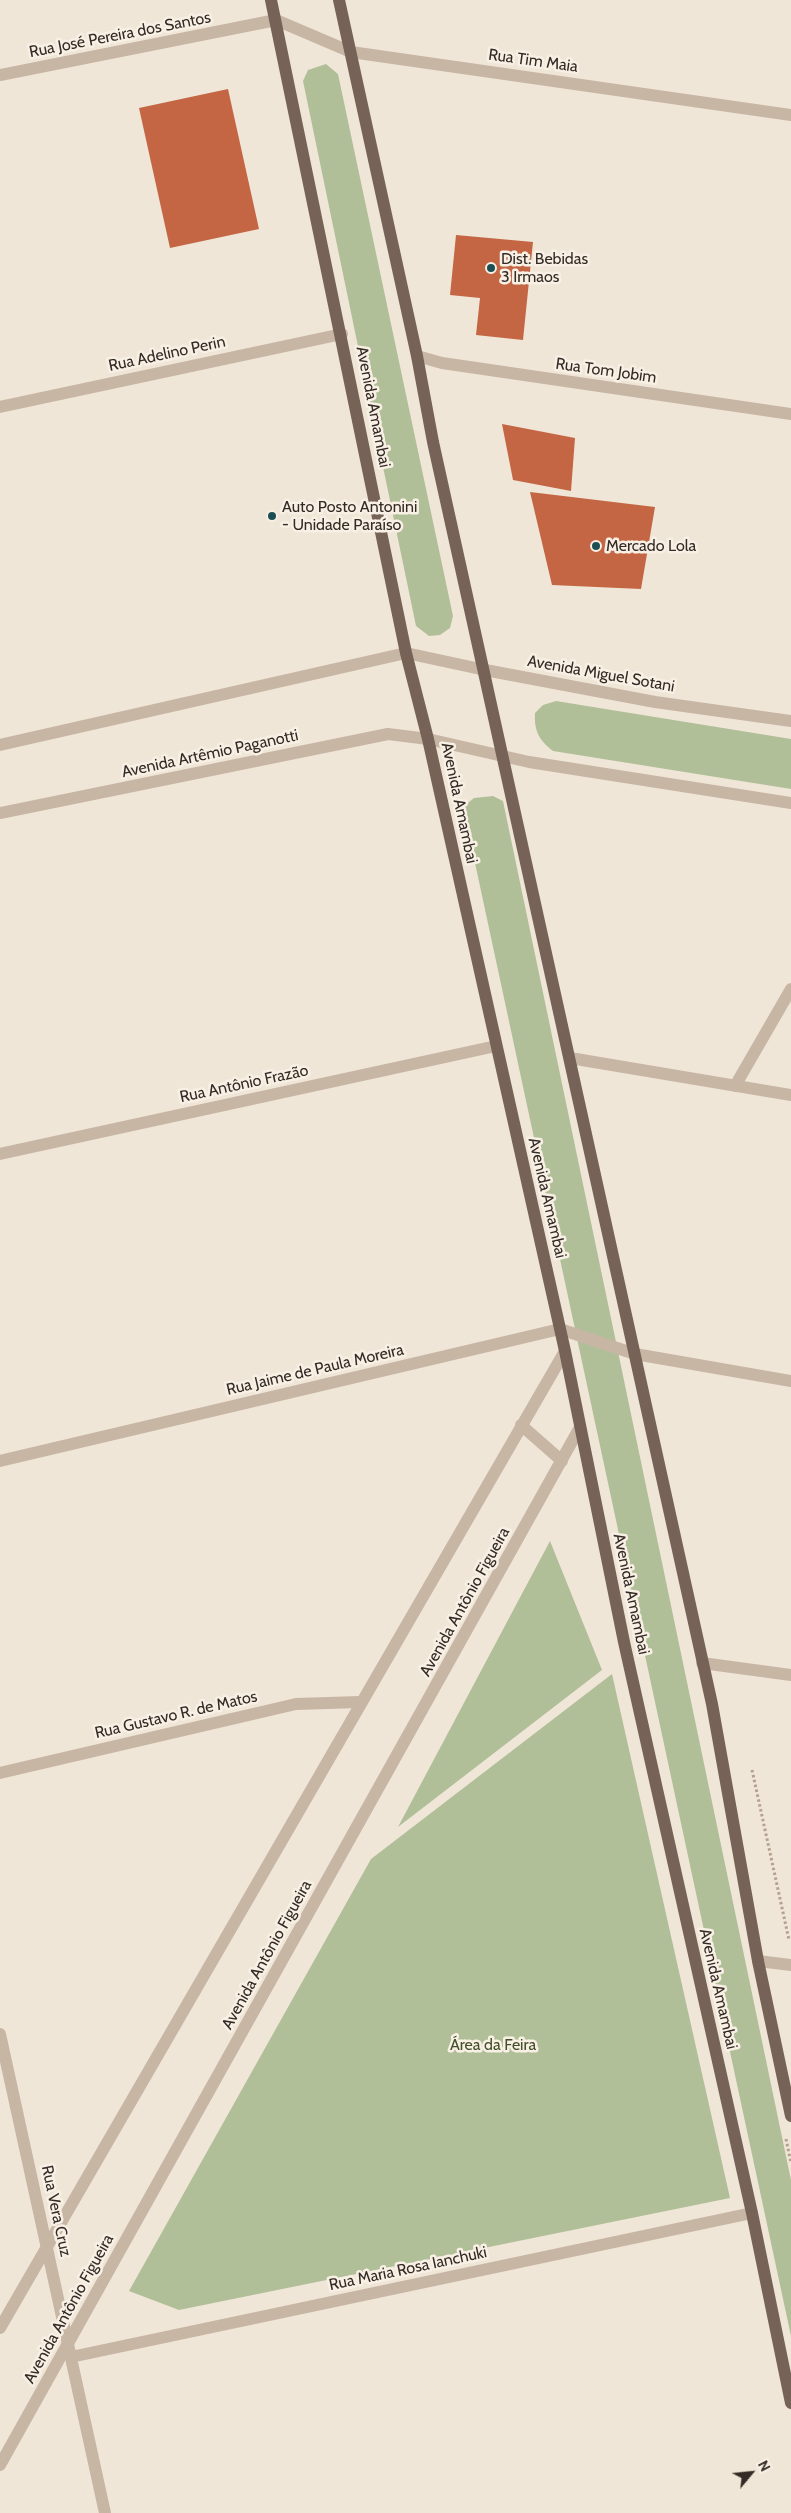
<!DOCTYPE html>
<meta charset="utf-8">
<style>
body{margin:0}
#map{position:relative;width:791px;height:2513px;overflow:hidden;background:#f0e6d8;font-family:Cabin,sans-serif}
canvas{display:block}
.north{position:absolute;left:726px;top:2448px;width:50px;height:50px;-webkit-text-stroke:4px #f8f0e4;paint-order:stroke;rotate:62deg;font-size:14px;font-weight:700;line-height:20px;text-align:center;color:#342b26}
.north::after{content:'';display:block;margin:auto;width:18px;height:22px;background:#342b26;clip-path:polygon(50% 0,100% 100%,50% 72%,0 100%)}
</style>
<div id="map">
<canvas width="791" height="2513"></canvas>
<div class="north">N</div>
</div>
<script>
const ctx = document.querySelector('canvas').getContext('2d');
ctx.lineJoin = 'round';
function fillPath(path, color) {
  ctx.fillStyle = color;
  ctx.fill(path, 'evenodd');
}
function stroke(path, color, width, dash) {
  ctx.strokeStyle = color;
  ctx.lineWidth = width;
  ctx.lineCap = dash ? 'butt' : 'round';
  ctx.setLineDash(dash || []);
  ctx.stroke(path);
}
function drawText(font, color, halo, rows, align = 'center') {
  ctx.font = font + ' Cabin,sans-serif';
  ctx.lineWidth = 5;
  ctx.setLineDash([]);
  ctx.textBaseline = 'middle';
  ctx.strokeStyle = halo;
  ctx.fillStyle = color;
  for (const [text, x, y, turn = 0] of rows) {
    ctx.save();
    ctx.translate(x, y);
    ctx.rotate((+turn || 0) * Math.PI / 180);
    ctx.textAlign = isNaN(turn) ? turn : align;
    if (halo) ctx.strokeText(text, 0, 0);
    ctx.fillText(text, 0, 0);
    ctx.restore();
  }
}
fillPath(new Path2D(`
 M326,64L338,74L453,616L450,628L440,635L429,636L416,626L303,81L308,70Z
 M556,701L791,739V789L553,751C539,740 534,731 535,713L543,705Z
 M493,796L503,801L791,2180V2336L463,807L474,798Z
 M550,1541L602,1670L398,1827Z
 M612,1674L730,2198L179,2310L129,2291L371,1859Z`), '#b1bf99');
fillPath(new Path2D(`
 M228,89L259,229L170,248L139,108Z
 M456,235L533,242L523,340L476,335L480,298L450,295Z
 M502,424L575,438L571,491L513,480Z
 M530,492L655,507L641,589L552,585Z`), '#c46643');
stroke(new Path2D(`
 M752,1770L789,1940
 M786,2139L791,2163`), '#b4a08f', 3, [2.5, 2.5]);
stroke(new Path2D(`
 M0,75L276,20L351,52L791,115
 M417,356L442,363L791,414
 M0,407L342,334
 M570,1058L791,1095
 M735,1086L791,989
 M0,1154L496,1046
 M0,1461L560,1329L635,1354L791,1381
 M702,1663L791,1675
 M0,1773L296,1704L360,1702
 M758,1961L791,1965
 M0,2034L105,2513
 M71,2357L752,2213`), '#c8b6a5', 12);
stroke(new Path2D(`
 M0,745L406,653L485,670L655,702L791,721
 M0,813L388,734L428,739L529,762L791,803
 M521,1425L562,1461
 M0,2328L565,1351
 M0,2465L579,1429`), '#c8b6a5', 12);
stroke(new Path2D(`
 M271,0L406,653L428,739L565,1351L624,1642L752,2213L791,2403
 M339,0L417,356L433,442L712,1704L758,1961L791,2116`), '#766257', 12);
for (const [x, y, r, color] of [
 [491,268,5,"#1c4f54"],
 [272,516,5,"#1c4f54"],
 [596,546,5,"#1c4f54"]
]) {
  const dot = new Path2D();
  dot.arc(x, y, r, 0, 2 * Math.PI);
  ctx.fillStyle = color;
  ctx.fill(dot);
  stroke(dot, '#f8f0e4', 2);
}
drawText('16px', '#342b26', '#f8f0e4', [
 ["Rua José Pereira dos Santos",120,35,-11],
 ["Rua Tim Maia",533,61,8],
 ["Rua Adelino Perin",167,354,-12],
 ["Rua Tom Jobim",606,371,8],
 ["Avenida Amambai",373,407,79],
 ["Avenida Miguel Sotani",601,674,10],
 ["Avenida Artêmio Paganotti",210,754,-12],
 ["Avenida Amambai",459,803,78],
 ["Rua Antônio Frazão",244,1084,-12],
 ["Avenida Amambai",547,1198,77],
 ["Rua Jaime de Paula Moreira",315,1370,-13],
 ["Avenida Amambai",631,1594,78],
 ["Avenida Antônio Figueira",465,1602,-61],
 ["Rua Gustavo R. de Matos",176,1715,-13],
 ["Avenida Antônio Figueira",267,1955,-61],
 ["Avenida Amambai",718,1989,77],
 ["Rua Vera Cruz",56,2211,78],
 ["Rua Maria Rosa Ianchuki",408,2269,-12],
 ["Avenida Antônio Figueira",69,2309,-61]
]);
drawText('16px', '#342b26', '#f8f0e4', [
 ["Dist. Bebidas",501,259],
 ["3 Irmaos",501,277],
 ["Auto Posto Antonini",282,507],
 ["- Unidade Paraíso",282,525],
 ["Mercado Lola",606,546]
], 'left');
drawText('16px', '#42512a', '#f8f0e4', [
 ["Área da Feira",493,2045]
]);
</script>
